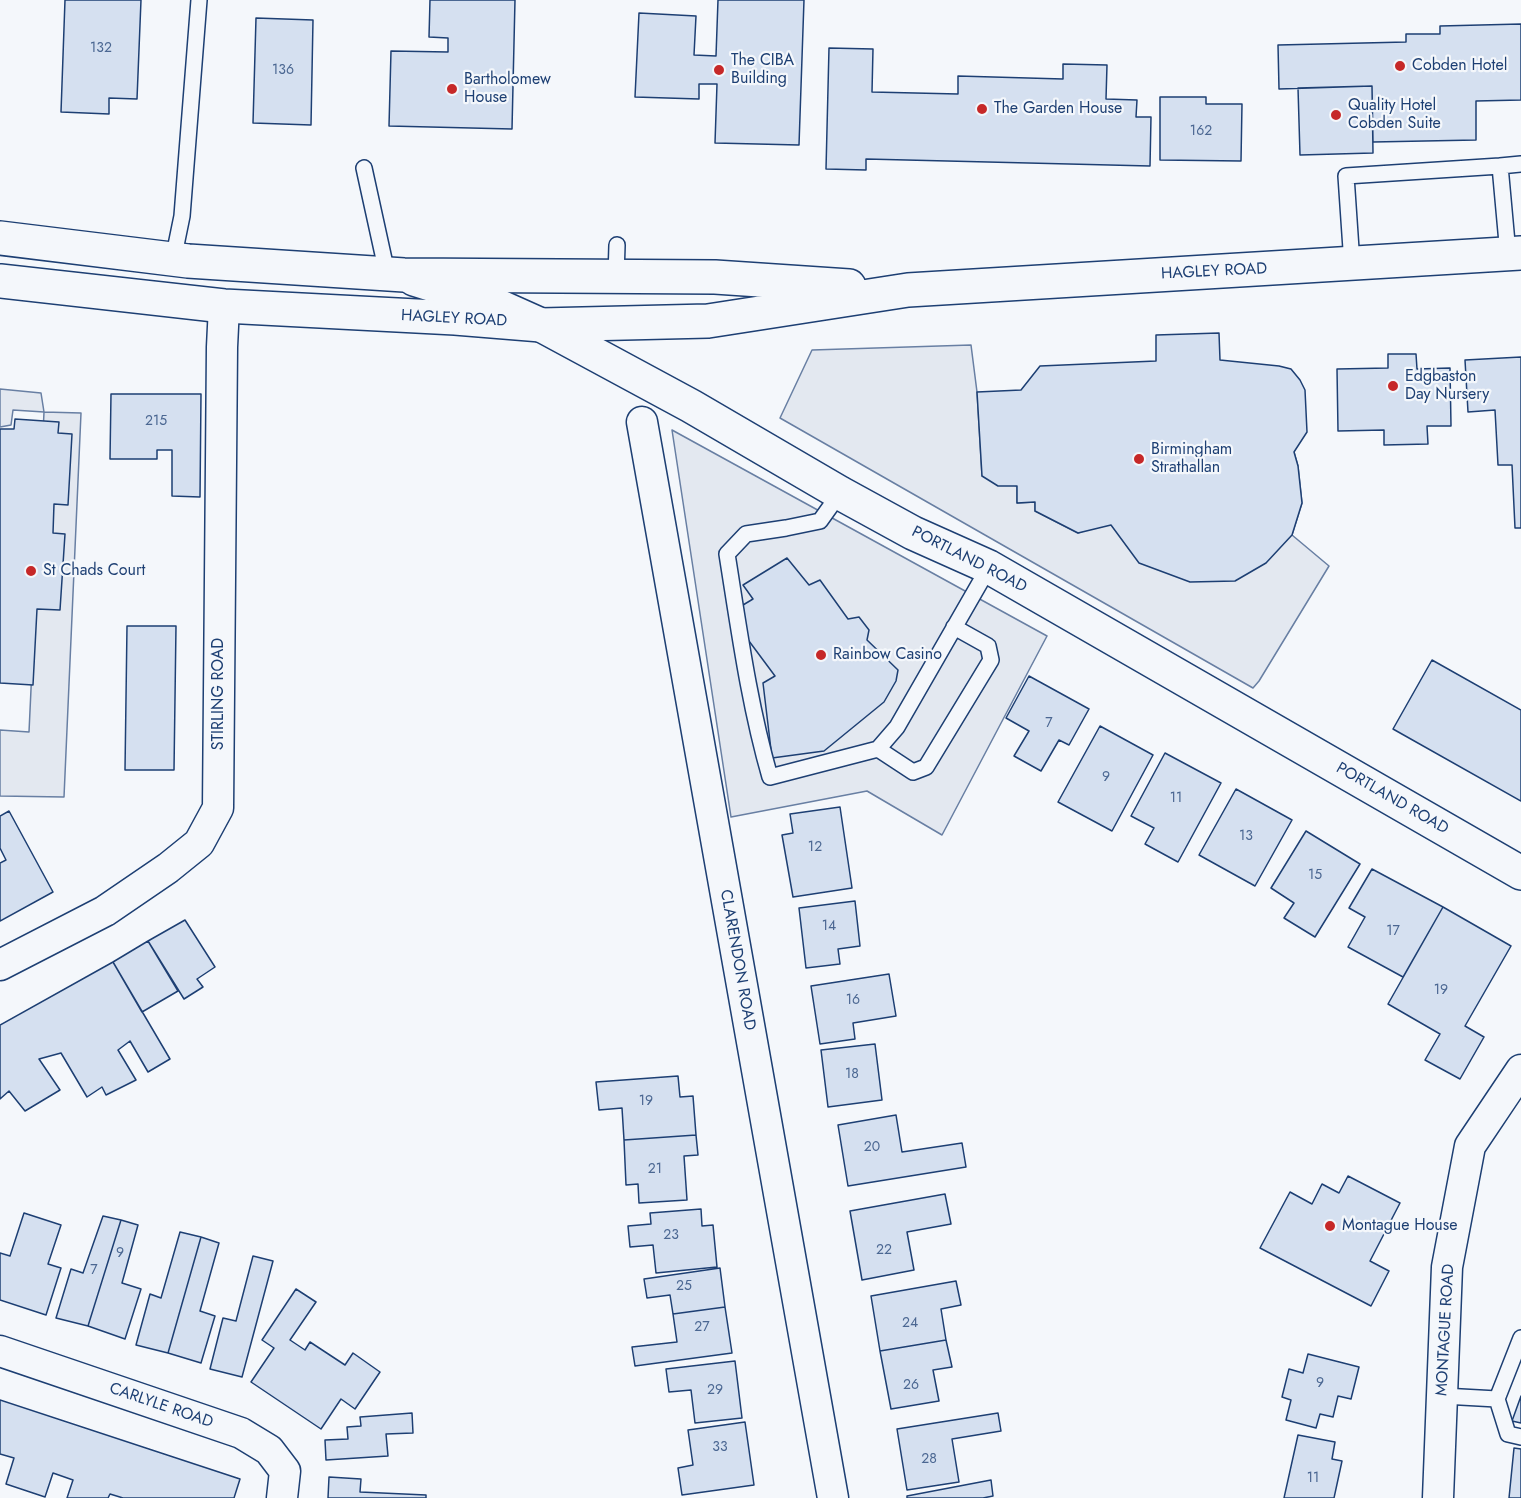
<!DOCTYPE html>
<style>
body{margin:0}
canvas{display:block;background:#f4f7fb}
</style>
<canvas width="1521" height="1498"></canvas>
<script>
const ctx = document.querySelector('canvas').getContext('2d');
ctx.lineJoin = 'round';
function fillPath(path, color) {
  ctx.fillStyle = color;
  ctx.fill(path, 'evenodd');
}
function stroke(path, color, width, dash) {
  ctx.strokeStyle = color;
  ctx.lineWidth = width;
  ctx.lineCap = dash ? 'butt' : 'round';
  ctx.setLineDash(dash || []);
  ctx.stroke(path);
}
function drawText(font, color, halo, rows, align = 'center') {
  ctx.font = font + ' Jost,sans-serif';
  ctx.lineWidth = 4.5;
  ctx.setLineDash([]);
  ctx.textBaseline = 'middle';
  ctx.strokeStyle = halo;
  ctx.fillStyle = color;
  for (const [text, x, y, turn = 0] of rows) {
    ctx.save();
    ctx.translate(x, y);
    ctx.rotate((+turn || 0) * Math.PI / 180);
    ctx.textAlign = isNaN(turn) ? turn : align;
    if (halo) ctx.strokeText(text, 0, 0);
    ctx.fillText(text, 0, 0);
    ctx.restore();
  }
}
const parking = new Path2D(`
 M971,345L977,392L982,476L1017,486V503L1035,502V511L1078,533L1294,452L1298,466L1302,503L1292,535L1329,566L1259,681L1253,688L780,418L812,350Z
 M0,389L41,393L44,412L81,413L64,797L0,796V730L29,732L44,412L13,410L11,425L0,427Z
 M672,430L1047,636L942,835L867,791L731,817Z`);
fillPath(parking, '#e3e8f0');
stroke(parking, '#687fa3', 1.5);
const building = new Path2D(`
 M65,0H141L137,99L109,98V114L61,112Z
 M430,0H515L512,129L389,126L391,51L448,52V38L429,37Z
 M718,0H804L799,145L715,143L717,84H699V99L635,97L639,13L696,16L694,55L716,56Z
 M256,18L313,20L311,125L253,123Z
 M1521,24V100L1476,101V140L1373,142L1372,86L1279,89L1278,45L1406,42V34H1440V26Z
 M829,48L873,49L872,92L958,94V76L1063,79V64L1107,65L1106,99L1137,100L1136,117H1151L1150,166L866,159V170L826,169Z
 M1372,86L1373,153L1300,155L1298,88Z
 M1160,97H1206V104H1242L1241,161L1160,160Z
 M1219,333L1220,360L1279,366L1291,369L1300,380L1305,390L1307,432L1294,452L1298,466L1302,503L1292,535L1266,563L1235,581L1190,582L1139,563L1111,525L1078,533L1035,511V502L1017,503V486H998L982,476L977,392L1021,390L1040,366L1156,361V335Z
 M1388,354H1416L1417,369L1450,368L1451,426H1427L1428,444L1384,445V430L1338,431L1337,369L1388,368Z
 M1521,357V528H1515L1512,465H1498L1495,410L1468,412L1465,360Z
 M111,394H201L200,497L172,496V450H157V459H110Z
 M15,419L59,422L58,433L72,434L68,505L54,504L53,533L65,534L60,610L37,609L33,685L0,683V429H14Z
 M787,558L809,585L820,580L848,619L859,617L869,630L867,640L898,670L896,681L884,702L824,751L772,758L763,683L775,676L746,637L743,605L753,599L743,585Z
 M127,626H176L174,770H125Z
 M1432,660L1521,710V801L1393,729Z
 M1029,676L1089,709L1069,745L1059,740L1041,771L1014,756L1029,731L1006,718Z
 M1100,726L1153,755L1112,831L1058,802Z
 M1165,753L1221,783L1178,862L1145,844L1154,828L1131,816Z
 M1236,789L1292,820L1255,886L1199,855Z
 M840,807L852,888L793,897L782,835L793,833L790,814Z
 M9,811L53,892L0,921V863L6,860L0,848V816Z
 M1306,831L1360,864L1315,937L1284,918L1294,903L1271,888Z
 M1372,869L1443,907L1403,977L1348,947L1365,917L1349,908Z
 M855,901L860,946L838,949L840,964L806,968L799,908Z
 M1443,907L1511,946L1465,1026L1484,1037L1460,1079L1425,1060L1440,1034L1388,1004Z
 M185,920L215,967L197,979L203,987L184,999L148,941Z
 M148,941L178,991L142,1012L113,962Z
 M113,962L170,1059L148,1072L130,1041L118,1050L136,1080L106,1095L102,1087L87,1097L61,1053L39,1059L60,1090L25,1111L9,1091L0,1099V1025Z
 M889,974L896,1016L853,1023L855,1039L820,1044L811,986Z
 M875,1044L882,1100L828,1107L821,1050Z
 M678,1076L680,1097L693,1096L696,1135L624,1140L622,1108L599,1110L596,1082Z
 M896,1115L902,1152L962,1143L966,1167L848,1186L838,1125Z
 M696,1135L698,1155L684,1156L687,1200L639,1203L638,1184L626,1185L624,1140Z
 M1348,1176L1400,1203L1370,1261L1389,1271L1371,1306L1260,1248L1290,1192L1312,1204L1322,1184L1339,1193Z
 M945,1194L951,1224L907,1232L914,1270L862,1280L850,1211Z
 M701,1209L702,1226L713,1225L717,1267L656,1273L653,1245L630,1247L628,1226L651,1224L650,1213Z
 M24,1213L61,1225L48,1264L61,1268L46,1315L0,1300V1253L10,1256Z
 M103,1216L121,1220L88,1326L56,1318L71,1269L83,1273Z
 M121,1220L138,1225L122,1283L141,1289L125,1339L88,1326Z
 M180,1232L201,1237L168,1353L136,1345L150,1294L161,1298Z
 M201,1237L219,1243L200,1311L215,1316L201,1363L168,1353Z
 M253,1256L273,1261L242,1377L210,1369L223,1318L236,1321Z
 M720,1268L725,1307L673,1314L670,1295L647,1298L644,1279Z
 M956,1281L961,1305L941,1309L946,1340L880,1351L871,1296Z
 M296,1289L316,1302L290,1340L305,1350L310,1342L345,1365L353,1353L380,1372L355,1409L341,1399L321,1429L251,1382L274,1348L262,1340Z
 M725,1307L732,1353L635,1366L632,1347L677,1342L673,1314Z
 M946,1340L952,1367L933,1370L939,1401L891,1409L880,1351Z
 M1308,1354L1359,1367L1351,1399L1338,1396L1333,1417L1320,1414L1316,1428L1286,1420L1291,1400L1282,1397L1289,1369L1303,1373Z
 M735,1361L742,1418L695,1423L691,1390L669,1392L666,1369Z
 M1521,1396V1423L1512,1421Z
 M0,1400L240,1479L234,1498H123L110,1494L108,1498H67L73,1480L53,1473L45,1497L6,1484L14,1458L0,1454Z
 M412,1413L413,1433L386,1434L388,1456L326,1460L325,1440L348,1439L347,1427L361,1426L360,1417Z
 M998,1413L1001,1431L952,1439L959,1482L907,1490L897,1429Z
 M745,1422L754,1485L682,1495L678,1468L693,1465L688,1430Z
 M1298,1435L1335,1442L1332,1459L1342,1461L1334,1498H1284Z
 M1514,1448L1521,1449V1498H1509Z
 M329,1477L361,1479L360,1492L426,1495V1498H328Z
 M991,1480L993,1496L983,1498H907V1496Z`);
fillPath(building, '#d5e0f0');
stroke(building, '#1d3f73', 1.5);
const service = new Path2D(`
 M364,168L387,273
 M1508,254L1500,166L1521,164
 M173,260L182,216L199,0
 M1352,264L1346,176L1500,166
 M616,277L617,245
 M840,493L820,521L786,528L746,534L727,554C739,629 749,704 770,777L878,749L897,727L989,567
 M878,749L913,772L926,767L991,660L988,646L954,627
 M1443,1396L1497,1399L1521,1338
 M1497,1399L1508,1434L1521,1437`);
const minor = new Path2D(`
 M642,422L833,1498
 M0,965L105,911L168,868L199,843L218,808L222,347L224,306
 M0,1351L241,1433L269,1450L285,1471L282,1498
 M1438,1498L1447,1267L1470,1146L1521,1070`);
const secondary = new Path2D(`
 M414,279L494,304L541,325L691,406L840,493L913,533L989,567L1521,873`);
const trunk = new Path2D(`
 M0,238L188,261L404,275L715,277L849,286
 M0,281L224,306L455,318L541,325L708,321L908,290L1521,253`);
stroke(service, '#1d3f73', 18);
stroke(minor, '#1d3f73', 33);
stroke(secondary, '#1d3f73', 36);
stroke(trunk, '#1d3f73', 36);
stroke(service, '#f4f7fb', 15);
stroke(minor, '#f4f7fb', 30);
stroke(secondary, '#f4f7fb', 33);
stroke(trunk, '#f4f7fb', 33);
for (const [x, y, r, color] of [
 [1400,66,6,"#c62828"],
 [719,70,6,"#c62828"],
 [452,89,6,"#c62828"],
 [982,109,6,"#c62828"],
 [1336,115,6,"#c62828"],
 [1393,386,6,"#c62828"],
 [1139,459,6,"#c62828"],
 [31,571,6,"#c62828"],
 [821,655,6,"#c62828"],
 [1330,1226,6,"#c62828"]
]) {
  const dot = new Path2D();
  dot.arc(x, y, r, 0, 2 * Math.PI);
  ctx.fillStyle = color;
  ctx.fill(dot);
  stroke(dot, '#f4f7fb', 2);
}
drawText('14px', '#4b6792', null, [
 ["132",101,49],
 ["136",283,71],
 ["162",1201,132],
 ["215",156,422],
 ["7",1049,724],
 ["9",1106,778],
 ["11",1176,799],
 ["13",1246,837],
 ["12",815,848],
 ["15",1315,876],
 ["14",829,927],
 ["17",1393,932],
 ["19",1441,991],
 ["16",853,1001],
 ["18",852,1075],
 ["19",646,1102],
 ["20",872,1148],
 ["21",655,1170],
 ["23",671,1236],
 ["22",884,1251],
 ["9",120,1254],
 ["7",94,1271],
 ["25",684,1287],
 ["24",910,1324],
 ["27",702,1328],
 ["9",1320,1384],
 ["26",911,1386],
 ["29",715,1391],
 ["33",720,1448],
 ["28",929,1460],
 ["11",1313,1479]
]);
drawText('16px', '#1d3f73', '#f4f7fb', [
 ["The CIBA",731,61],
 ["Building",731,79],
 ["Cobden Hotel",1412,66],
 ["Bartholomew",464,80],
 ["House",464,98],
 ["Quality Hotel",1348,106],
 ["Cobden Suite",1348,124],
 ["The Garden House",994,109],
 ["Edgbaston",1405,377],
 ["Day Nursery",1405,395],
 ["Birmingham",1151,450],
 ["Strathallan",1151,468],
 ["St Chads Court",43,571],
 ["Rainbow Casino",833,655],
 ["Montague House",1342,1226]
], 'left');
drawText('16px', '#1d3f73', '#f4f7fb', [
 ["HAGLEY ROAD",1214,272,-3],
 ["HAGLEY ROAD",454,319,3],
 ["PORTLAND ROAD",969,560,27],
 ["STIRLING ROAD",219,694,-90],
 ["PORTLAND ROAD",1392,799,30],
 ["CLARENDON ROAD",737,960,80],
 ["MONTAGUE ROAD",1446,1330,-87],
 ["CARLYLE ROAD",161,1406,19]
]);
</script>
